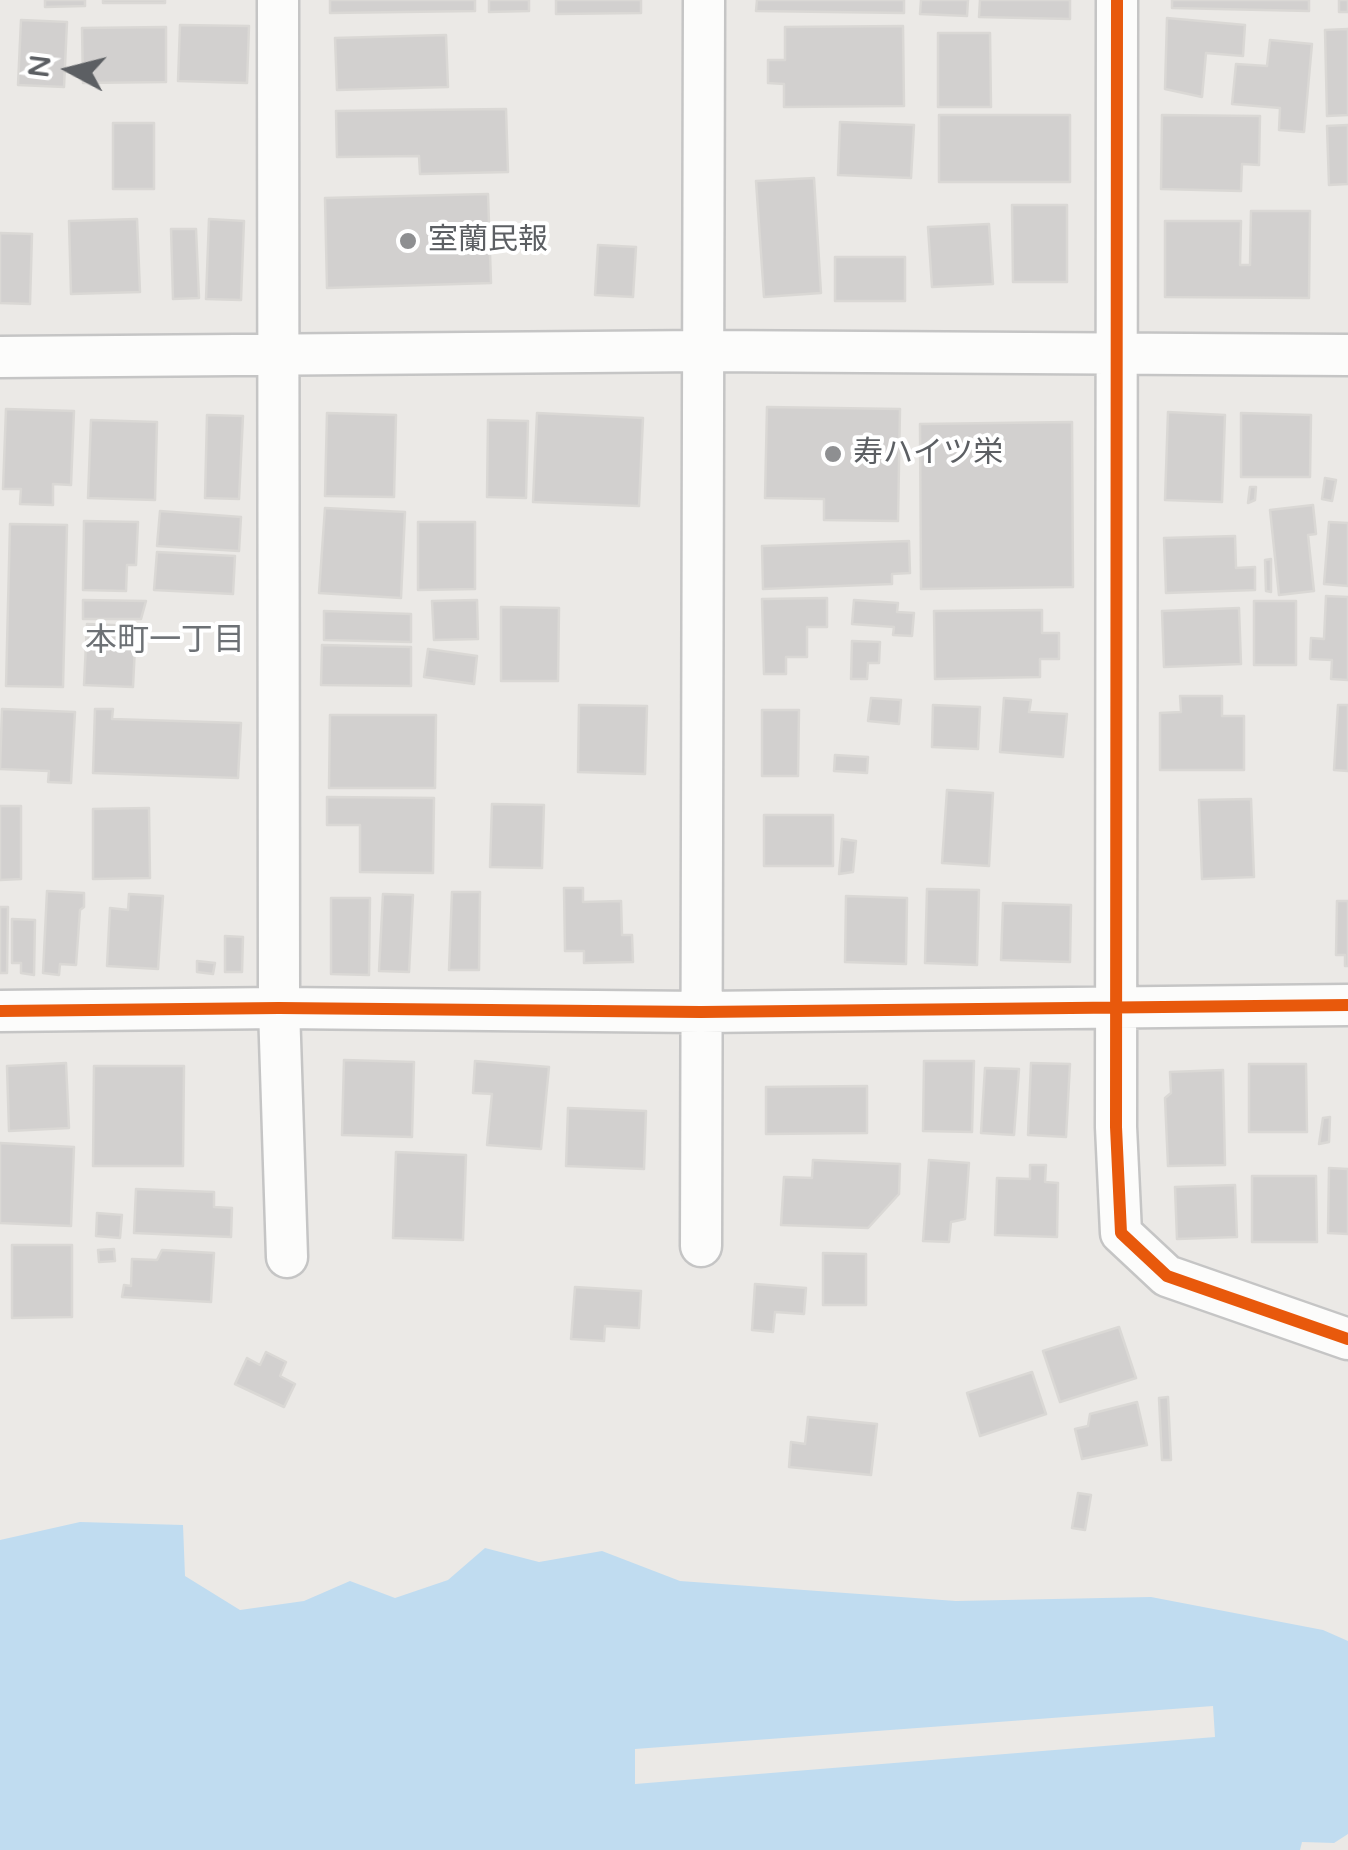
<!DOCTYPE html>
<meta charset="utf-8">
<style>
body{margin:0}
#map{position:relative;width:1348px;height:1850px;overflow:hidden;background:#ebe9e6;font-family:"Varela Round",sans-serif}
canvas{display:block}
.north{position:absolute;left:20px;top:20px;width:100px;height:100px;-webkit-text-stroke:8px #fff;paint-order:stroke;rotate:277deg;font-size:28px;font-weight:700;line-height:40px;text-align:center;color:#5c5f63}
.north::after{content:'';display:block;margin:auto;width:35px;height:45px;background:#5c5f63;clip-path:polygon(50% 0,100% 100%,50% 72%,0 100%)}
</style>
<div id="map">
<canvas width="1348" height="1850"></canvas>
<div class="north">N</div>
</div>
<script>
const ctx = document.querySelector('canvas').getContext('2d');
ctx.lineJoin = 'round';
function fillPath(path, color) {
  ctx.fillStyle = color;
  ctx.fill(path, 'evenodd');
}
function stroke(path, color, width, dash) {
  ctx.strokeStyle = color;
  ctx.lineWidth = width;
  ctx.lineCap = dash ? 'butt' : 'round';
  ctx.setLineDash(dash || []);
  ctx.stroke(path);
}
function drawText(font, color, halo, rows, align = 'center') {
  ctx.font = font + ' "Varela Round","Noto Sans JP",sans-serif';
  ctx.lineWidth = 8;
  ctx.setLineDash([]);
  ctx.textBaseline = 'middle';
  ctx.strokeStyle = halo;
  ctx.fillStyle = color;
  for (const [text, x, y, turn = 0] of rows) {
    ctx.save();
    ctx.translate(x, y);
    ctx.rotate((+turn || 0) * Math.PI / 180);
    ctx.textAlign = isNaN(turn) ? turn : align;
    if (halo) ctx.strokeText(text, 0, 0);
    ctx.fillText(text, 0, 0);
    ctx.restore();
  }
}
fillPath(new Path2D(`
 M80,1522L183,1525L185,1576L240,1610L304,1601L350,1581L395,1598L448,1580L485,1548L539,1562L602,1551L680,1581L956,1601L1151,1597L1323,1630L1348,1641V1834L1334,1843L1302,1842L1300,1850H0V1540ZM1213,1706L1215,1737L635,1784V1749Z`), '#c0dcf0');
const building = new Path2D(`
 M45,0H85V6L45,7Z
 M103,0H165V3H103Z
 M330,0H475V11L330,13Z
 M489,0H529V11L489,12Z
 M556,0H641V13L556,14Z
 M757,0H904V13L756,11Z
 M921,0H968L967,16L920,14Z
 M980,0H1070V19L979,17Z
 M1172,0H1309V11L1172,8Z
 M1339,0H1348V12H1339Z
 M1167,18L1245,25L1243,56L1206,53L1202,97L1165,89Z
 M21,20L67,22L64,87L18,85Z
 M180,25L249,26L247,83L178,81Z
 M903,26L904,106L784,107V84L768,83V60H785V27Z
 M166,27V82L83,83L82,28Z
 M1348,29V115L1327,116L1325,30Z
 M938,33H990L991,107H938Z
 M446,35L448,87L337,90L335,38Z
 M1270,40L1312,44L1304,132L1279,130L1280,108L1232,104L1236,64L1267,66Z
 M506,109L508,172L420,174L419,156L337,157L336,111Z
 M939,115H1070V182H939Z
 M1162,115L1260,116L1259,165L1242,164L1241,191L1161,189Z
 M840,122L914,125L911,178L838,175Z
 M113,123H154V189H113Z
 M1348,125V184L1329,185L1327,126Z
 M814,178L821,293L764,297L756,181Z
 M488,194L491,283L327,288L325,198Z
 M1012,205H1067V282H1013Z
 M1251,211H1310L1309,298L1165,297V221H1241L1240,265H1250Z
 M137,219L140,292L71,294L69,221Z
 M209,219L244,221L241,300L206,299Z
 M989,224L993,284L932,287L928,227Z
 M171,229H196L199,298L173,299Z
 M0,233L32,234L30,304L0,303Z
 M598,245L636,247L633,297L595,295Z
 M835,257H905V301H835Z
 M767,407L900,409L898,521L824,520V499L765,498Z
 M6,409L74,411L71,485L53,484V505L20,504L21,489H3Z
 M1168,412L1225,415L1222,502L1165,500Z
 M327,413L396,415L394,497L325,496Z
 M537,413L643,418L639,506L533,502Z
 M1241,413L1311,415L1310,477H1241Z
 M207,415L243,416L239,499L205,498Z
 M91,420L157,422L155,500L88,498Z
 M488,420L528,421L526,498L487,497Z
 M1072,422L1073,587L921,589L920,424Z
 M1325,478L1336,480L1332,501L1322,499Z
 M1250,487H1256L1255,500L1248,503Z
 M1313,505L1316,534L1308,535L1314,591L1279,595L1270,510Z
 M325,508L405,512L401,598L319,593Z
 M160,511L241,517L239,551L157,546Z
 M84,521L138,522L136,565H127L126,591L83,590Z
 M418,522H475V589L418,590Z
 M1329,522L1348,523V586L1324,584Z
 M10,524L67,525L63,687L6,686Z
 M1235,536L1236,568L1255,567V590L1166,593L1164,538Z
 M909,541L910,573L892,574V584L763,589L762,546Z
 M157,552L235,556L233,594L154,590Z
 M1271,559V592L1266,591L1265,560Z
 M1326,596L1348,597V680L1331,679L1332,660L1310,659L1311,638L1324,639Z
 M827,598V627H807V657H786V674H764L762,599Z
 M83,600L146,601L141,619H83Z
 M477,600L478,639L434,640L432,601Z
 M854,600L898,603L897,612L914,613L912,636L893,635L894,627L852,624Z
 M1254,601H1296V665H1254Z
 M501,607L559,608L558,681H501Z
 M1239,608L1241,664L1164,667L1162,611Z
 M1042,610V633H1059V659H1040V677L935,679L934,611Z
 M324,611L411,614V642L324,640Z
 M87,624L136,626L133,687L84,685Z
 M852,641L880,642L879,663H868L867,679H851Z
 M322,645L411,647V686L321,685Z
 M428,649L477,656L474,684L424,677Z
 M1180,696H1222V716H1244V770H1160V713L1181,712Z
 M871,698L901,700L899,724L868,721Z
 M1004,698L1031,700L1029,712L1067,714L1063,757L1000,752Z
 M579,705L647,706L645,774L578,772Z
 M933,705L980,707L978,749L932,747Z
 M1338,705H1348V771L1334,770Z
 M2,709L75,712L71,783L48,782L49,771L0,769Z
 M95,709H113L112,719L241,723L238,778L93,773Z
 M762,710H799L798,776H762Z
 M330,715H436L435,788H329Z
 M835,755L868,757L867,773L834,771Z
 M947,790L993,793L989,866L942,863Z
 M327,797L434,798L433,873L360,872V825H327Z
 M1251,799L1254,877L1202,879L1199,800Z
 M492,804L544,805L542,868L490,867Z
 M0,806H21V879L0,880Z
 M149,808L150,878L93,879V809Z
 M764,815H833V866H764Z
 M842,839L856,841L853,872L839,874Z
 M564,888H583V902L621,901L622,935H632L633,962L584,963V951H565Z
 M927,889L979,890L977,965L925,963Z
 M47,891L84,893V907L80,910L76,965L60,964L59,975L43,973Z
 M452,892H480L479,970H449Z
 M129,894L163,896L158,969L107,966L110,908L128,910Z
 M383,894L413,895L409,972L379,971Z
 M846,896L907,898L906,964L845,962Z
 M331,898H370L369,975L331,974Z
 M1337,901H1348V966H1345V955H1336Z
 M1003,903L1071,905L1070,962L1001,960Z
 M0,907H8L7,973H0Z
 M12,919L35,920L34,975L21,973V963H12Z
 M225,936L243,937L242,972H225Z
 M197,961L215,963L213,974L197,972Z
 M344,1060L414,1062L412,1137L342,1135Z
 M475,1061L549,1067L541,1149L487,1145L492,1094L473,1093Z
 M924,1061H974L972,1132L923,1131Z
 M66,1063L69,1128L9,1131L7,1066Z
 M1031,1063L1070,1064L1066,1137L1028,1135Z
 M1249,1064H1306L1307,1132H1249Z
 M94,1066H184L183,1166H93Z
 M985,1068L1019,1069L1014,1135L981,1133Z
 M1223,1070L1225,1165L1168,1166L1165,1098L1171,1093L1170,1072Z
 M867,1086V1133L766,1134V1087Z
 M568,1108L646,1111L644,1169L566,1166Z
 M1330,1117L1329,1142L1319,1144L1323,1118Z
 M0,1143L74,1147L71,1226L0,1223Z
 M396,1152L466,1155L463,1240L393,1238Z
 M813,1160L900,1164L899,1194L868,1228L781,1225L784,1177L812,1178Z
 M929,1160L969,1163L965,1219L951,1222L949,1242L923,1241Z
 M1030,1165H1046L1045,1182L1058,1183L1057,1237L995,1235L997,1178L1030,1179Z
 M1329,1168L1348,1169V1234L1328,1233Z
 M1252,1176H1316L1317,1242H1252Z
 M1235,1185L1237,1237L1177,1239L1175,1187Z
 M136,1189L214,1192V1207L232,1208L231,1237L134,1233Z
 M97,1213L122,1215L120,1238L96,1236Z
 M12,1245H72V1317L12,1318Z
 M114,1249L115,1261L99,1262L98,1250Z
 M162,1250L214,1253L211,1302L122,1297L124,1285L131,1286L132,1259L157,1260Z
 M823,1253L866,1254V1305H823Z
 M755,1284L806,1288L804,1314L775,1312L773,1332L752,1330Z
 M575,1287L641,1291L639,1328L605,1326L604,1341L571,1339Z
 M1119,1327L1136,1378L1060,1402L1043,1351Z
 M266,1352L286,1362L280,1376L295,1384L284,1407L235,1384L247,1358L260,1365Z
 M1032,1372L1046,1414L980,1436L967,1393Z
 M1168,1397L1171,1460H1162L1159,1398Z
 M1137,1402L1147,1445L1082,1459L1075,1429L1088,1426L1090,1414Z
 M808,1417L877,1424L871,1475L789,1467L791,1442L805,1444Z
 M1078,1493L1091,1495L1085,1530L1072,1528Z`);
fillPath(building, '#d2d0cf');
stroke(building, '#dad8d5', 2.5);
const minor = new Path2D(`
 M278,0L279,1008L287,1257
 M1117,0L1116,1127L1121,1233L1167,1276L1348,1339
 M0,357L704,351L1348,355
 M0,1011L279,1008L701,1012L1348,1005
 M701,1246L704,0`);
stroke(minor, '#c5c5c5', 45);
stroke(minor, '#fcfcfb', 40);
stroke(new Path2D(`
 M1117,0L1116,1127L1121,1233L1167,1276L1348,1339
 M0,1011L279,1008L701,1012L1348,1005`), '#e8590c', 12);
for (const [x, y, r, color] of [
 [408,241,10,"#8e8f91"],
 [833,454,10,"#8e8f91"]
]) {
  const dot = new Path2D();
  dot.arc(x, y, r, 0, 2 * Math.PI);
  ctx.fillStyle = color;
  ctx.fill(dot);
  stroke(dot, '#fff', 4);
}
drawText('30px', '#5c5f63', '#fff', [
 ["室蘭民報",428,241],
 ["寿ハイツ栄",853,454]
], 'left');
drawText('32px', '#6d7175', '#fff', [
 ["本町一丁目",165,642]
]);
</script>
